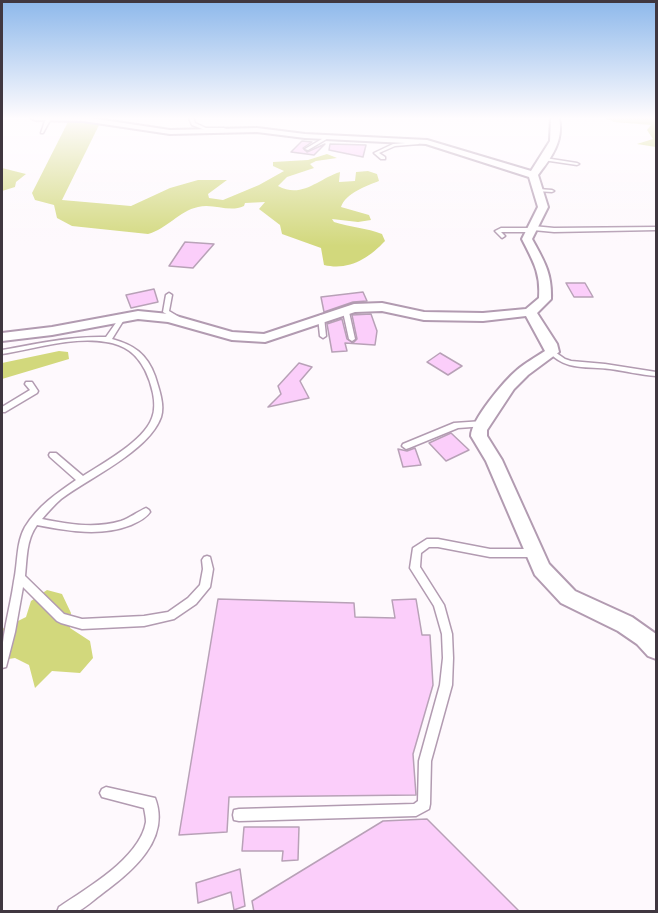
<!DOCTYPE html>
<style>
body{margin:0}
#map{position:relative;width:658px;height:913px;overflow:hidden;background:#fef9fd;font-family:"Source Sans 3",sans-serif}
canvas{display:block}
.frame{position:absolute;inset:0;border:3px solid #403740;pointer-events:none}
</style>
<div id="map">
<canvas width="658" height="913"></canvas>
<div class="frame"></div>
</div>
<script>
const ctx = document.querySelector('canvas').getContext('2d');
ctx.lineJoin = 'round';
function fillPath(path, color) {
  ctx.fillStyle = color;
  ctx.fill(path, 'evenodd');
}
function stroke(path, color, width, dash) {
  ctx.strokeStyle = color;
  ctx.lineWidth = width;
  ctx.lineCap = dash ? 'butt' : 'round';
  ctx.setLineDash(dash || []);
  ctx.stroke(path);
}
fillPath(new Path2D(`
 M605,118H656V147L637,144L653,139L647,130L651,125L614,122Z
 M69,120L100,123L62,200L131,206L170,188L198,180H227L208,194L209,198L223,200L259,185L284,171L273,166V162L308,160L327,154L337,158L316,161L310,164L314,168L287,177L278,186C302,199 318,179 340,172L339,182L355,181L356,172L368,171L377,174L379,181C366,186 346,193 341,207L369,215L371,220L358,222L332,219L334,222C350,227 367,228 382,234L385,241C369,258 349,271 324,265L321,248L282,234L280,225L259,209L265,202L245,203L244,206C229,213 214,203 198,207C179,211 167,229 148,234L72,226L57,218L54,205L35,200L32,193Z
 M2,168L26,174L16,182L15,187L2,191Z
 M59,351L68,352L69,359L2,379V363Z
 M47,590L62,594L71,613L70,628L90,641L93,658L80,673L52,671L35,688L29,665L15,658L2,660V629L26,617L31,601Z`), '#d2d87c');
const building = new Path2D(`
 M302,141L312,142L303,148L307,152L325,144L314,155L291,152Z
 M330,144L366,145L363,157L329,150Z
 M185,242L214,244L193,268L169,266Z
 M566,283H585L593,297H574Z
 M154,289L158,302L131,308L126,295Z
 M363,292L367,301L353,302L324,312L321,297Z
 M371,314L377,331L375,345L345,343L347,351L332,352L327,324L342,319L347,339L353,343L357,339L352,315Z
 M440,353L462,366L448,375L427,362Z
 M299,363L312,367L300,381L309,398L268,407L281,394L278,386Z
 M451,433L469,450L446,461L429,443Z
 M415,448L421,465L403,467L398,449L407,451Z
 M218,599L354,603L355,617L395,618L392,600L416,599L422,635H430L433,685L413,754L416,795L229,797L227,832L179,835Z
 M427,819L520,912H254L252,901L383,821Z
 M244,827H299L298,860L282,861L283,851H242Z
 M240,869L245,906L234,910L231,892L198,903L196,883Z`);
fillPath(building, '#fbcefa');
stroke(building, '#b8a1b7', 1.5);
const lane = new Path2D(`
 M49,118H53L49,122L43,133H41L45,121Z
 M189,118H193L195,123L206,128H224L226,129L224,130H205L192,125Z
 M327,136L330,137L308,150L305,149Z
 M418,142L419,144L395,146L379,153L385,157V159H381L374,153L393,144Z
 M545,158L577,163L579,164L577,165L543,160V158Z
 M538,189L552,190L554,191L552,192L536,191V190Z
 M533,226L554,228L656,227V230L554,232L533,230L531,232H501L505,236L502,238L495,231L501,228H531Z
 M169,293L172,295L169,311L179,317V319H175L163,312L166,295Z
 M348,307L351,309L349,312L355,339L352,341L349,339L343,312L346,308Z
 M321,315L324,317L326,336L323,338L320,336L318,317Z
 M122,316L125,318L112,339C134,345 147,354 155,376C159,389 165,405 161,417C149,451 89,478 61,499C54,505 48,512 42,519C67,524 95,529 121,521C130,518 137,512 146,508L149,510L150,512C146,518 138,522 131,525C100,537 69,531 37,525C26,540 27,558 25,576L64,614L82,619L144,616L168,612L188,598L200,585L203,569L202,560L204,557L207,556L210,557L213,569L210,587L196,604L174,619L144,626L82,629L61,623L57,621L23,587L15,632L6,667L2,668C0,640 10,610 14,581C18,563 16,543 25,527C38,506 57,493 76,480L50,457L49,455L50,453H56L83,476C103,463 144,441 152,418C158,404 151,382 145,370C136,353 125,345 106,342C73,336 34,349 2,354V350C36,344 70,336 106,337L120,317Z
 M552,350L565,359L571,361L605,364L656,372V376C641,375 625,371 610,369C588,366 565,371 549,352Z
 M26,382H32L38,391L37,393L5,412H2V407L30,390L25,384Z
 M483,421L487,424L486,426L458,428L409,448L406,449L402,446L403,444L454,423Z
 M427,539H438L490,549H535L538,550L540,553L538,556L535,557H490L438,547H429L421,553L420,567L444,605L452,634L453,658L452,685L431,761L430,804L429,809L416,816L239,821L234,820L233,815L234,810L239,809L414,804L418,801L419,761L440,685L443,658L442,634L434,606L410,568L413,548Z
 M106,787L155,798C171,839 132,872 103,893C96,898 83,910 76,912C70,913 63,912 57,912L59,907C87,888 140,858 146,822C146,818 145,813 144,808L102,797L100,793L102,789Z`);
const street = new Path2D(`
 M31,118H90L170,130L257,128L305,134L427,140L531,171L550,141L551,118H559C564,141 551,158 538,175L548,207L532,239C544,261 552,273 551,299L537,313L557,344L559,352L528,375L514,389L487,430V436L502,460L549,564L575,591L632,617L656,634V659L648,656L637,644L618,631L561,603L535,575L486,461L471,436C471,420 505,380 517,370C525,363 536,357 545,351L526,316L483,321L424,320L382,311L355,312L265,342L232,340L168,322L138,319L52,335L2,341V333L52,327L138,311L169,314L232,332L264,334L354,304L382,303L424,312L483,313L526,309L539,298C541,273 533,261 522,239L538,207L529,177L426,144L305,138L257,132L170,134L83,121L35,120Z`);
stroke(lane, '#b29bb1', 3);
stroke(street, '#b29bb1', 4);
fillPath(lane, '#fff');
fillPath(street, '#fff');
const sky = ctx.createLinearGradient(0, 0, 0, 246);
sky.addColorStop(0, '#8db8eb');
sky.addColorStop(0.48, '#fffcfe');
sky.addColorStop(1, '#fffcfe00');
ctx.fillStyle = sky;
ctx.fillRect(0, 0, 658, 246);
</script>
